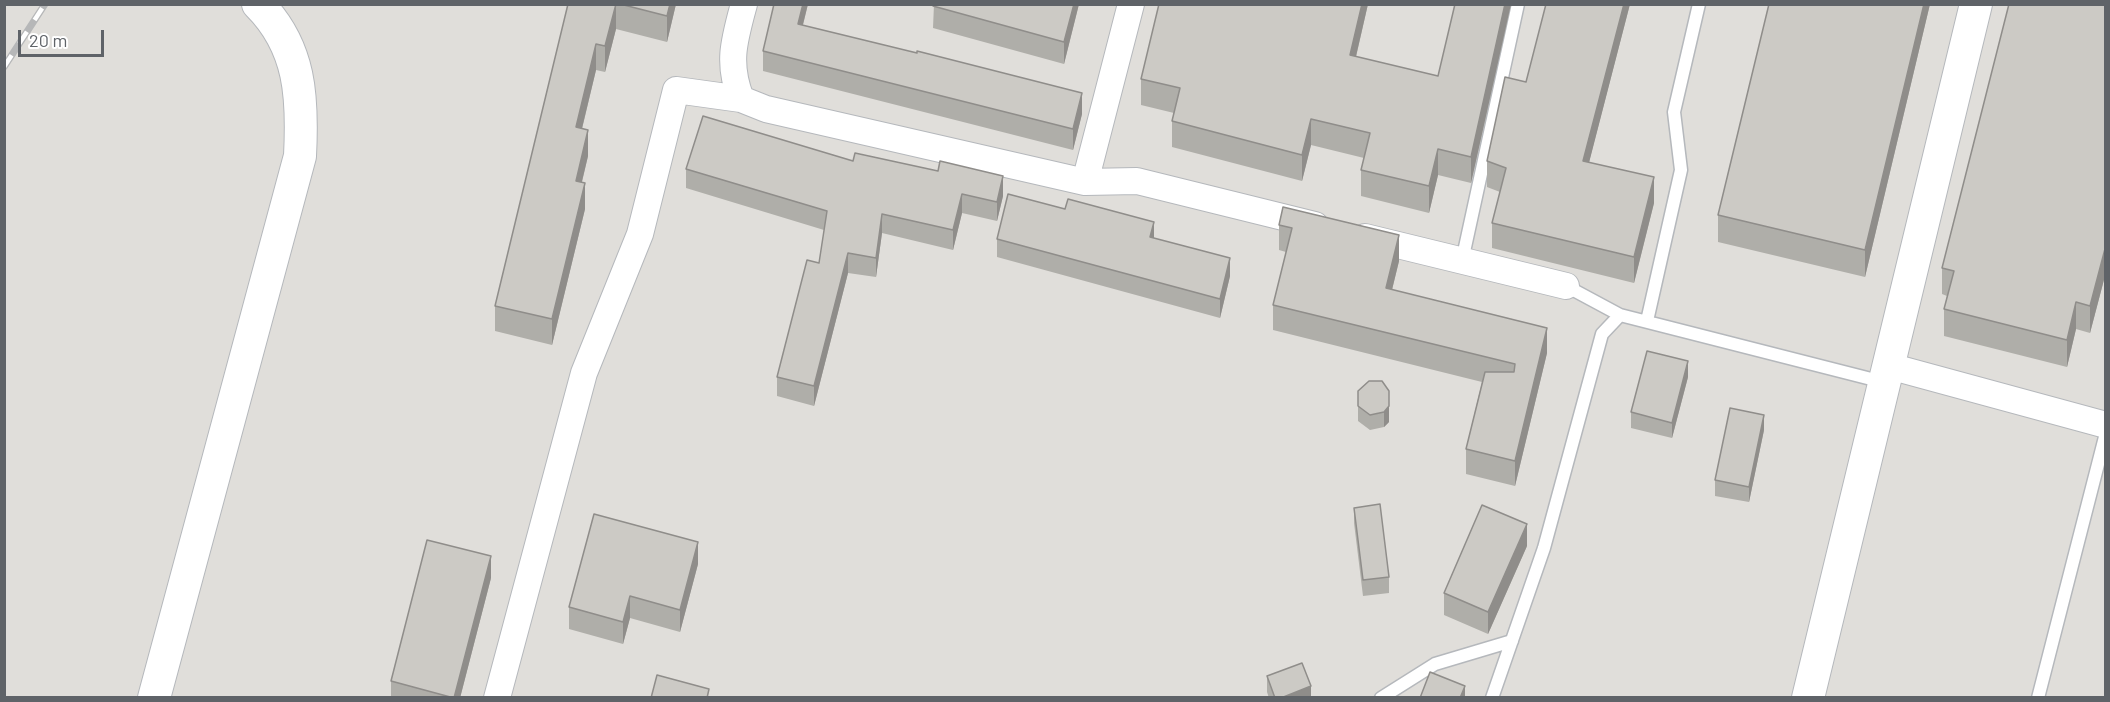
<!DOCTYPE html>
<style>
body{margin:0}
#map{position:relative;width:2110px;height:702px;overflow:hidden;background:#f1efe8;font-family:Barlow,sans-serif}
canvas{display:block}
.frame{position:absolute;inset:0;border:6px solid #5f6368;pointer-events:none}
.scale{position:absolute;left:18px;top:30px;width:86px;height:27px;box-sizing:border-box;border:3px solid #5f6368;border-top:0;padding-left:8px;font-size:18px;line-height:21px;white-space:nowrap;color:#5f6368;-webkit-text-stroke:4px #fff;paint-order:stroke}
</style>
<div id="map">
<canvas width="2110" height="702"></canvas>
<div class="frame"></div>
<div class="scale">20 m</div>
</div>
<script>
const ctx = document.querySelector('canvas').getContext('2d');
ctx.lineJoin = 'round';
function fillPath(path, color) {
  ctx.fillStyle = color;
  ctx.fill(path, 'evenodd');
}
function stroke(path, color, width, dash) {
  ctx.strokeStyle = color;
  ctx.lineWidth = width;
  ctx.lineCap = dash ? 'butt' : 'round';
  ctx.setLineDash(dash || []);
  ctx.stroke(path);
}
fillPath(new Path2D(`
 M4,5H2105V697H5Z`), '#e0deda');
const service = new Path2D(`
 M1462,261L1518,4
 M1566,286L1620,315L1883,382
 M1647,321L1681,170L1674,112L1699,4
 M1381,698L1435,664L1512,641
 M1492,698L1544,548L1602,334L1620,315
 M2038,698L2106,433`);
const minor = new Path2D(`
 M744,4C734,41 727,63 741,99L766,109L1085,182L1137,181L1315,225
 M1085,182L1131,4
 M1365,237L1566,286
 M1889,366L2106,425
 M497,698L584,373L640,234L676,90L741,99`);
const tertiary = new Path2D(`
 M154,698L300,156C303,98 301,47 258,4
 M1808,698L1976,4`);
stroke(service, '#b5b8bc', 15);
stroke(minor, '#b5b8bc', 28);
stroke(tertiary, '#b5b8bc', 34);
stroke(service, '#fff', 12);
stroke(minor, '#fff', 26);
stroke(tertiary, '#fff', 32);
const rail = new Path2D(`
 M4,67L45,4`);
stroke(rail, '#b6b7b8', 7);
stroke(rail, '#fff', 4.5, [14]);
fillPath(new Path2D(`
 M568,4H676L667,42L616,29L605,72L596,70L582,129L588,156L582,182L585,209L552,345L495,331V306Z
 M808,4L803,25L1082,114L1073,150L763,71V51Z
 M934,4H1079L1064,64L933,28Z
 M1368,4L1356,57L1438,76L1511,4L1471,183L1438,175L1429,213L1361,196V170L1364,158L1311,145L1302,181L1172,147V121L1174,113L1141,105V79Z
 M1546,4H1630L1589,162L1654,203L1634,283L1492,248V223L1500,192L1487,187V161L1526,82Z
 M1769,4H1930L1865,277L1718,242V215Z
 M2106,4V272L2090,333L2076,329L2067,367L1944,336V309L1947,296L1942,294V268Z
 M853,161L1003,196L997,221L962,213L953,250L882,233L876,277L848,273L814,406L777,396V377L819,263L824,230L686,188V169Z
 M1283,207L1399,261L1392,290L1547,353L1515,486L1466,474V449L1482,382L1273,330V305L1286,252L1279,250V225Z
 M1154,238L1230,276L1220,318L997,257V239Z
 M1688,377L1672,438L1631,428V412Z
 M1369,381L1389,422L1384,427L1370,430L1358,421V391Z
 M1764,430L1749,502L1715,496V480Z
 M1354,508L1389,577V593L1363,596L1354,523Z
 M1527,546L1488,634L1444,615V593Z
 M698,564L680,632L630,618L623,644L569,629V607Z
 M491,578L460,698H391V681Z
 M1267,676L1311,698H1269L1267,692Z`), '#afaea9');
fillPath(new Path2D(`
 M616,4V29L605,72V46Z
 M670,4H676L667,42V16Z
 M803,4H808L798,44V24Z
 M1074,4H1079L1064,64V42Z
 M1362,4H1368L1350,82V55Z
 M1505,4H1511L1471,183V157Z
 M1624,4H1630L1583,186V161Z
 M1924,4H1930L1865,277V250Z
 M596,44V70L576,153V127Z
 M1082,93V114L1073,150V129Z
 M1311,119V145L1302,181V155Z
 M588,130V156L576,206V181Z
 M1438,149V175L1429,213V186Z
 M1003,176V196L997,221V202Z
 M1654,177V203L1634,283V257Z
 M585,183V209L552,345V319Z
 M962,194V213L953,250V230Z
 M882,214V233L876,277V258Z
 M1154,222V240L1150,237Z
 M1399,235V261L1386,314V288Z
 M2106,245V272L2090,333V306Z
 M848,253V273L814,406V386Z
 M1230,258V276L1220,318V299Z
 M2076,302V329L2067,367V340Z
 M1547,328V353L1515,486V461Z
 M1688,361V377L1672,438V423Z
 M1389,391V422L1384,427V412Z
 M1764,415V430L1749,502V487Z
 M1527,524V546L1488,634V612Z
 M698,542V564L680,632V610Z
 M491,556V578L460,698H454Z
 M630,596V618L623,644V622Z
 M1311,686V698H1281Z
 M1465,686V698H1460Z`), '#8f8d8a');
const building = new Path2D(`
 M568,4H616L605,46L596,44L576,127L588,130L576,181L585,183L552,319L495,306Z
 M620,4H670L667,16Z
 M774,4H803L798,24L917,53V51L1082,93L1073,129L763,51Z
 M934,4H1074L1064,42L933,6Z
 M1159,4H1362L1350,55L1438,76L1455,4H1505L1471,157L1438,149L1429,186L1361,170L1370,133L1311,119L1302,155L1172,121L1180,88L1141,79Z
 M1546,4H1624L1583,161L1654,177L1634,257L1492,223L1506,168L1487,161L1505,77L1526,82Z
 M1769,4H1924L1865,250L1718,215Z
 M2009,4H2106V245L2090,306L2076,302L2067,340L1944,309L1954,271L1942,268Z
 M703,116L853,161L855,153L938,171L940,161L1003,176L997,202L962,194L953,230L882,214L876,258L848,253L814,386L777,377L807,260L819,263L827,211L686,169Z
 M1008,194L1065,209L1068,199L1154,222L1150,237L1230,258L1220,299L997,239Z
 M1283,207L1399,235L1386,288L1547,328L1515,461L1466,449L1485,372H1514L1515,364L1273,305L1292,228L1279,225Z
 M1647,351L1688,361L1672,423L1631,412Z
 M1369,381H1382L1389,391V406L1384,412L1370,415L1358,406V391Z
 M1730,408L1764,415L1749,487L1715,480Z
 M1380,504L1389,577L1363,580L1354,508Z
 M1482,505L1527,524L1488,612L1444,593Z
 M594,514L698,542L680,610L630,596L623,622L569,607Z
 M427,540L491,556L454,698L391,681Z
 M1302,663L1311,686L1281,698H1275L1267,676Z
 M1430,672L1465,686L1460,698H1420Z
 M657,675L709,689L707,698H651Z`);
fillPath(building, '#cccac5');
stroke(building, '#8f8d8a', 1.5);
</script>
